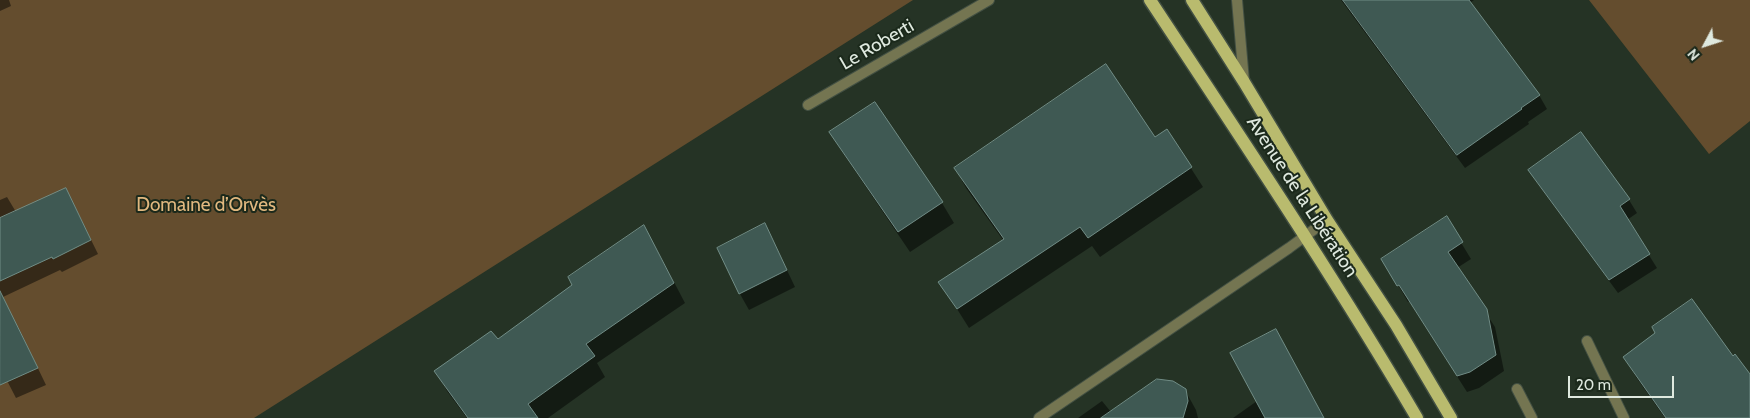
<!DOCTYPE html>
<meta charset="utf-8">
<style>
body{margin:0}
#map{position:relative;width:1750px;height:418px;overflow:hidden;background:#253325;font-family:Cabin,sans-serif}
canvas{display:block}
.north{position:absolute;left:1680px;top:20px;width:50px;height:50px;-webkit-text-stroke:4px #1b291b;paint-order:stroke;rotate:230deg;font-size:14px;font-weight:700;line-height:20px;text-align:center;color:#dfe9df}
.north::after{content:'';display:block;margin:auto;width:18px;height:22px;background:#dfe9df;clip-path:polygon(50% 0,100% 100%,50% 72%,0 100%)}
.scale{position:absolute;left:1568px;top:376px;width:106px;height:22px;box-sizing:border-box;border:2px solid #dfe9df;border-top:0;padding-left:6px;font-size:15px;line-height:18px;white-space:nowrap;color:#dfe9df;-webkit-text-stroke:4px #1b291b;paint-order:stroke}
</style>
<div id="map">
<canvas width="1750" height="418"></canvas>
<div class="north">N</div>
<div class="scale">20 m</div>
</div>
<script>
const ctx = document.querySelector('canvas').getContext('2d');
ctx.lineJoin = 'round';
function fillPath(path, color) {
  ctx.fillStyle = color;
  ctx.fill(path, 'evenodd');
}
function stroke(path, color, width, dash) {
  ctx.strokeStyle = color;
  ctx.lineWidth = width;
  ctx.lineCap = dash ? 'butt' : 'round';
  ctx.setLineDash(dash || []);
  ctx.stroke(path);
}
function drawText(font, color, halo, rows, align = 'center') {
  ctx.font = font + ' Cabin,sans-serif';
  ctx.lineWidth = 4;
  ctx.setLineDash([]);
  ctx.textBaseline = 'middle';
  ctx.strokeStyle = halo;
  ctx.fillStyle = color;
  for (const [text, x, y, turn = 0] of rows) {
    ctx.save();
    ctx.translate(x, y);
    ctx.rotate((+turn || 0) * Math.PI / 180);
    ctx.textAlign = isNaN(turn) ? turn : align;
    if (halo) ctx.strokeText(text, 0, 0);
    ctx.fillText(text, 0, 0);
    ctx.restore();
  }
}
fillPath(new Path2D(`
 M0,0H913L254,418H0Z
 M1589,0H1750V121L1709,154Z`), '#644d2e');
fillPath(new Path2D(`
 M0,0H9L11,6L0,11Z
 M1341,0H1474L1470,3L1539,95L1547,109L1528,122L1529,124L1465,168Z
 M875,104L942,203L954,223L910,252L843,153L831,133Z
 M1167,131L1203,187L1100,257L1092,246L969,328L940,282L1003,240L966,188L955,168L1155,139Z
 M1530,170L1629,200L1637,213L1627,220L1657,268L1618,293L1538,184Z
 M66,189L98,254L62,272L60,270L3,297L0,292V200L7,197L16,212Z
 M1446,218L1471,259L1457,268L1495,327L1504,371L1479,388L1467,392L1409,301L1408,302L1383,259Z
 M765,224L795,287L749,310L740,294L719,248Z
 M655,246L685,303L597,363L605,377L548,418H467L447,391L436,371L498,341Z
 M0,314L18,327L46,385L16,398L0,367Z
 M1624,357H1733L1750,376V418H1665L1636,377Z
 M1185,390L1196,410L1198,418H1078L1102,401L1111,412Z
 M1257,401L1323,418H1233Z`), '#0007');
const building = new Path2D(`
 M1343,0H1469L1540,95L1521,108L1522,109L1457,155Z
 M1106,64L1155,137L1167,129L1192,167L1088,238L1080,227L957,309L938,282L1004,239L954,168Z
 M875,102L943,202L898,232L829,132Z
 M1581,132L1630,199L1620,206L1650,254L1609,280L1528,170Z
 M66,188L91,240L53,259L52,257L0,281V218Z
 M1447,216L1463,242L1448,252L1487,309L1496,355L1470,372L1457,376L1399,285L1397,286L1381,259Z
 M765,223L787,270L739,294L717,248Z
 M644,225L674,283L586,344L595,356L528,404L538,418H468L434,371L491,331L498,339L572,285L568,277Z
 M0,291L38,368L0,385Z
 M1692,299L1733,356L1735,354L1750,374V418H1666L1623,357L1655,333L1652,327Z
 M1276,329L1324,418H1265L1230,353Z
 M1157,379L1173,381L1186,389L1188,401L1183,418H1101Z`);
fillPath(building, '#3f5953');
stroke(building, '#718d86', 1);
const lane = new Path2D(`
 M808,105L989,0
 M1587,341L1624,418
 M1517,389L1532,418
 M1039,418L1289,248L1327,220`);
const street = new Path2D(`
 M1237,0L1244,81`);
const primary = new Path2D(`
 M1150,0C1241,138 1333,275 1417,418
 M1192,0L1244,82L1327,220L1396,325L1451,418`);
stroke(lane, '#435043', 12);
stroke(street, '#435043', 12);
stroke(primary, '#435043', 15);
stroke(lane, '#747551', 10);
stroke(street, '#747551', 10);
stroke(primary, '#b9bb6e', 12);
drawText('19px', '#dfe9df', '#1b291b', [
 ["Le Roberti",877,45,-30],
 ["Avenue de la Libération",1302,197,57]
]);
drawText('19px', '#e1b87f', '#1b291b', [
 ["Domaine d’Orvès",206,205]
]);
</script>
